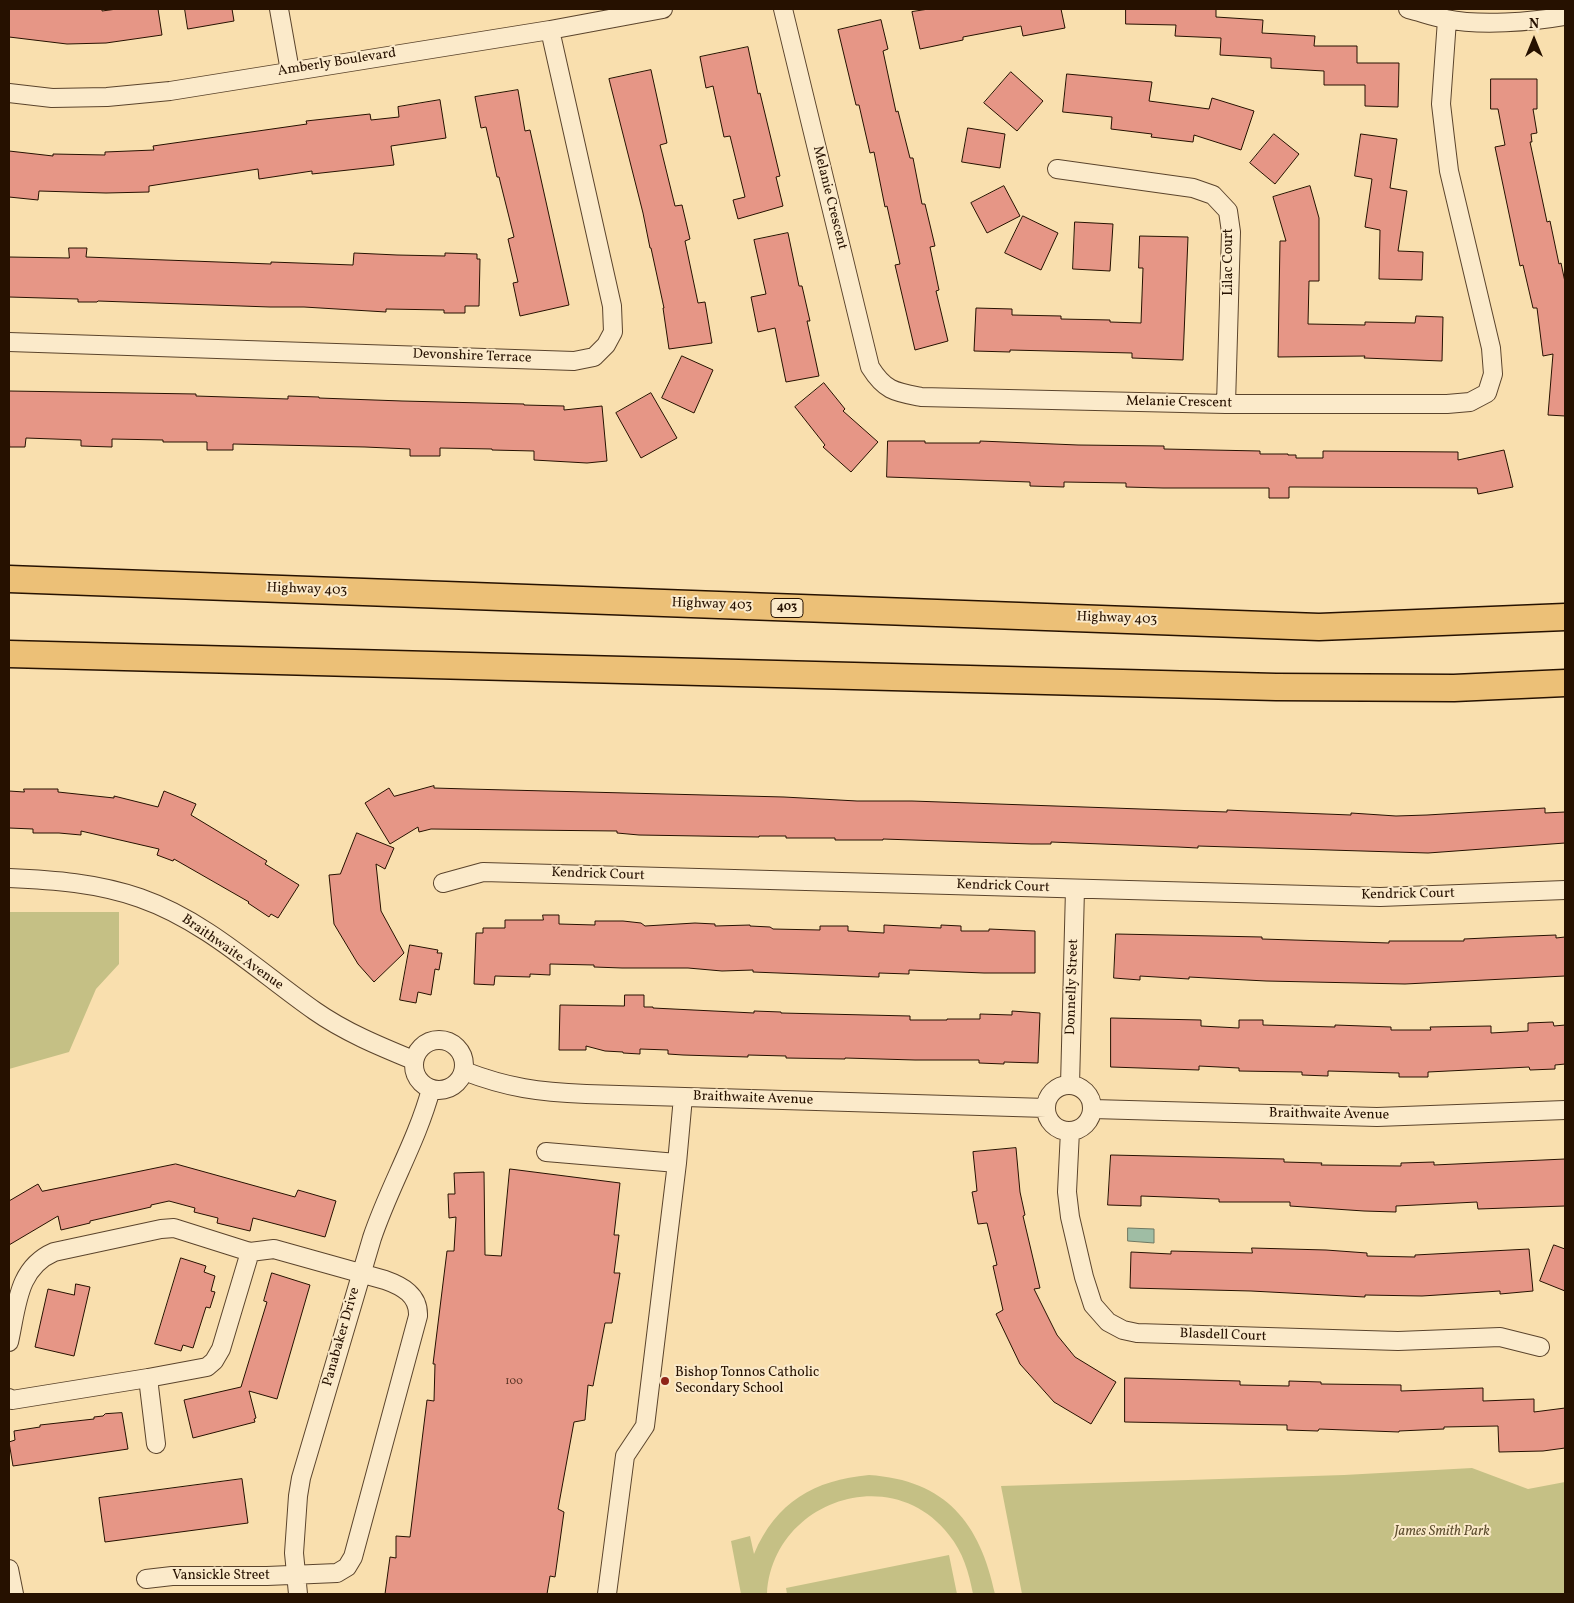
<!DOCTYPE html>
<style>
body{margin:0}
#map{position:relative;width:1574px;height:1603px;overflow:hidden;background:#f9dfae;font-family:Vollkorn,serif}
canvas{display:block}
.frame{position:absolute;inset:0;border:10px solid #261100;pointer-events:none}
.north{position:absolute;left:1509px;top:15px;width:50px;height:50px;-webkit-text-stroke:4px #fbeaca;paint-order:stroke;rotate:0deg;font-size:14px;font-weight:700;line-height:20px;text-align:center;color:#261100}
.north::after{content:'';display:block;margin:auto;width:18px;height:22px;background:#261100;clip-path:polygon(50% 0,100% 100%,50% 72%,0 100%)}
</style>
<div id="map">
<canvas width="1574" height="1603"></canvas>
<div class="frame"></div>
<div class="north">N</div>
</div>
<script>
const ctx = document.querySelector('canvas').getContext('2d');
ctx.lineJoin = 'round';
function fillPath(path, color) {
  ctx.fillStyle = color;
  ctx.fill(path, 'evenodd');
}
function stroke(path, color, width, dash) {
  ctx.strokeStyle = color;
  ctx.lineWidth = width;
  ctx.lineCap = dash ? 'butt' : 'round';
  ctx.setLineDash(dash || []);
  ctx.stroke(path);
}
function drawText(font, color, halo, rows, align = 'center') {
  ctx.font = font + ' Vollkorn,serif';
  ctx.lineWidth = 4;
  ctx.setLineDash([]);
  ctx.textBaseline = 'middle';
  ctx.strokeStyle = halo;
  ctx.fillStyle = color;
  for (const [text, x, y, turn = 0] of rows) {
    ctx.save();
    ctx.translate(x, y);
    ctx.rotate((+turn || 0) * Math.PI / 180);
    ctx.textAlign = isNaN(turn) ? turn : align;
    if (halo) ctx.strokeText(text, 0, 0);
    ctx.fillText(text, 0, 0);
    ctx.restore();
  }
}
fillPath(new Path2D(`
 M9,912H119V964L96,989L69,1052L9,1069Z
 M1472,1468L1528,1489L1565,1482V1594H1022L1001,1486L1344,1475Z
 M869,1475C946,1480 980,1523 995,1594H973C969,1573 963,1552 949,1535C891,1460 772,1502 767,1594H741L731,1541L750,1536L754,1554C776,1502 814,1480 869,1475Z
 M949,1555L957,1594H787L786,1588Z`), '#c5c085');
const water = new Path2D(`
 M1128,1228L1154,1229V1243L1128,1241Z`);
fillPath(water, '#9fbda4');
stroke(water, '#6f7862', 1);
const building = new Path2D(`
 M9,9H102V11L117,9H158L162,35L106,43L67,44L9,37Z
 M185,9H232L234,21L188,29Z
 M929,9H1061L1065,28L1023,36L1021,26L963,37V40L920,49L912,12Z
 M1126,9H1216V17L1263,20L1262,33L1315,36L1314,46H1357V63H1399L1398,107L1365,106V85H1324V71L1271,68V58L1220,55L1221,38L1175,36L1176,25L1126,24Z
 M881,20L888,49L883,51L896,112L898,111L910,158H913L922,204H925L935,246L930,247L939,290L936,291L948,341L915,350L895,265L900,264L887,206L885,207L874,152L870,153L859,105H856L838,30Z
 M748,47L758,94L760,93L780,176L776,177L783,206L738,219L733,200L745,197L730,136L724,137L713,86L706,88L700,57Z
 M651,70L667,143L660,145L675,206L682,205L690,239L685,241L698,303L705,302L712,343L669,349L663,308H664L651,248H650L643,213L609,79Z
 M1011,72L1043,101L1017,131L984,103Z
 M1067,74L1152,82L1149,101L1209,109L1212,98L1254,111L1241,150L1194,135L1193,142L1151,137L1152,134L1111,129L1112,117L1063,112Z
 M1491,79H1537V109H1533L1537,133L1531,134L1532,142H1530L1547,222L1550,221L1559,264L1561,263L1565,282V416L1548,415L1553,354L1543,356L1537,308H1533L1523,265L1520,266L1495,147L1505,145L1498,109H1491Z
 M518,90L525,131L530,130L569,305L520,316L513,283L518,282L508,239L514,237L499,177H497L486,127L481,128L475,97Z
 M440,100L446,138L391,146L394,165L312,174V171L259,179L258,169L149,186V192L106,193L39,191L38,200L9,197V151L53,156V154L105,155V152L154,150L153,146L307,124L306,121L370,114L371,120L399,117L398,107Z
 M968,128L1005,134L1000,168L962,162Z
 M1274,134L1299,154L1275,184L1250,163Z
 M1361,134L1397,139L1390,188L1407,191L1398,251L1423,252L1422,280L1379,279L1380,230L1365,227L1372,179L1355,176Z
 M1004,186L1020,216L987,233L971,203Z
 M1310,186L1319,218V281H1309L1308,324L1365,325V322L1415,323L1416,316L1443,317L1442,361L1364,358L1365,356L1278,357L1280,241H1286L1273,197Z
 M1023,216L1058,233L1041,270L1005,253Z
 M1075,222L1113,224L1110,271L1073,269Z
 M788,233L799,286H802L810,321H807L819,376L786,382L775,328L758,332L751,297L766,294L754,240Z
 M1140,236L1188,237L1183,360L1132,358V353L1010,350V352L974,351L976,308L1012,309V315L1061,316V319L1110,320V322L1141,323L1143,268H1139Z
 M69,248H87L86,257L271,264V262L353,265L354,253L397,255L445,256V253L477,254V259H480L479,306H465V313H444V310L386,309V312L304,307H270L98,301L97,302H78V299L9,297V257L69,258Z
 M682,356L713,370L694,413L662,398Z
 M824,383L845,409L843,411L878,442L851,472L823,447L825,445L795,407Z
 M9,391L196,394V396L288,399V396L319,397V398L402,401L524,404V405L564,406V410L602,406L607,461L587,463L534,460V451L492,450V449L440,448V456H410V449L365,447L233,444V450H207V442H163V440L112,439V447L81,446V440L26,438L25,447H10Z
 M651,393L677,438L641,458L616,413Z
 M888,441H925V443H980V441L1078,445L1164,446V449L1260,451V454H1288V455H1296V458H1323V451L1458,452V460L1504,450L1513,487L1478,494L1477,488L1297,487H1289V498H1269V488H1163L1126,487V483L1064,482V487L1030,486V482L887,477Z
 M434,786V788L468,789L784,797L857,801H912L1227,812V810L1248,811L1351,815V813L1396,816L1427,815L1545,808V813L1565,812V843L1428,853L1198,846V848L1178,847L1051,842V844H1031L883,839V840H835V838H786V836H759V837L639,835L617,833V831L431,829L419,832L418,827L390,844L365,803L389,788L394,796Z
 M24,789H58V792L114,798V796L158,807L164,791L196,804L191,815L267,861L265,864L299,885L278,918L271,914L269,917L248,903L249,902L174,859L173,861L157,855L159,849L81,831V835L59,833H33V829L9,828V791L24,792Z
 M357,833L394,848L385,869L376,864L381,911L404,953L374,982L358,964L334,924L329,875L340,874Z
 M543,915H559V924L595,925V921H623L641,923L645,926L695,923L715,924V926L750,925V926L770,927L773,929L820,930V926H848V931L884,933V925L941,928V925L961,926V931H989V929L1035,931V973H984L909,970V974L879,973V977L753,972V970L722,971L688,968H622L594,967V965L550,964V975L530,974V977L495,976L494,985L474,984L476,933H483V928H505V920H543Z
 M1116,934L1262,937V939L1389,943V941H1464V939L1506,937L1556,935V938L1565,937V976L1405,984L1266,981L1189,977V979L1140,976V980L1114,978Z
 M410,945L438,950L437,953H442L439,970L435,969L431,995L418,992L416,1003L400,1000Z
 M625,995H644V1007H653V1008L754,1013V1011L781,1012V1013L910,1016V1020H947V1019H980V1014L1012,1015V1011L1040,1013L1038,1063L1004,1062V1064L979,1063V1060H915L845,1058V1059L786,1058V1056L748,1055V1057L683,1055L668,1054V1050L640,1049V1054L623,1053V1052L605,1051L586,1046V1050H559L560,1005L624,1006Z
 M1111,1018L1201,1020V1026L1239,1028V1020H1263V1025L1335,1027V1025L1391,1027V1030H1431L1430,1027L1491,1026V1033L1528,1031V1023L1553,1022L1554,1026L1565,1025V1064L1555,1065V1069L1530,1070L1529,1067L1428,1072V1077H1399V1073L1328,1071V1076L1302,1075V1072L1239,1071V1068L1199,1066V1070L1111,1067Z
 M1016,1148L1020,1192L1025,1215L1023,1216L1040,1288L1034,1289L1057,1335L1075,1357L1116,1382L1091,1424L1054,1402L1020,1364L996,1314L1003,1310L993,1266L997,1265L987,1223L978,1224L972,1192L977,1191L973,1152Z
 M1111,1155L1284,1159V1162L1322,1163L1321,1165L1401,1166V1163L1434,1162V1165L1565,1159V1206L1478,1209L1477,1202L1396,1206V1212L1364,1211L1290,1206V1202H1219V1199L1141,1196V1206L1108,1205Z
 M176,1164L295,1197L298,1190L336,1201L325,1237L253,1218L250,1231L217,1223L218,1218L194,1212L195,1208L169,1201L151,1205V1207L90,1221V1223L61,1230L58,1216L9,1245V1201L38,1184L42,1191Z
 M510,1169L620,1183L614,1235H619L614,1273H620L612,1323H605L593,1386L588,1385L585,1420L574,1422L558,1509L564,1512L555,1577L550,1576L547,1594H385L390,1557L396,1558V1536L410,1537L427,1400L434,1401L435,1364H433L447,1251H454L456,1217L449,1218L448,1194H455L454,1173L484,1172L485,1255L501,1256Z
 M1554,1245L1565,1249V1291L1540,1281Z
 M1252,1248L1326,1250L1367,1253V1256L1415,1257V1255L1529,1249L1533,1291L1500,1294V1291L1422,1296L1365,1295V1297L1251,1291L1130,1288L1131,1252L1171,1254V1251L1252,1253Z
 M181,1258L206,1266L204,1272L215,1276L211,1291L215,1292L210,1308L206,1307L193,1348L183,1345L181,1351L155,1344Z
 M272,1273L310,1285L277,1399L249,1391L256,1418L254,1419L255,1422L193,1438L184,1400L241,1387L267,1302L264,1301Z
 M76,1284L90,1287L74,1356L35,1347L48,1289L74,1295Z
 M1125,1378L1240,1381V1385L1289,1386V1381L1321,1382V1384L1401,1385V1391L1483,1388V1401L1534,1399V1412L1565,1408V1448L1543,1451L1499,1452L1498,1426L1444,1427V1429L1399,1431V1432L1319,1429L1318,1431L1287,1430V1425L1125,1422Z
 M122,1413L128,1449L13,1466L9,1442L15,1440L14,1431L40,1427V1425L94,1419V1417L103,1416L105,1414Z
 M242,1479L248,1523L105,1542L99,1498Z`);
fillPath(building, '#e69686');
stroke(building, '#261100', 1);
const minor = new Path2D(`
 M279,9L290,71
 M783,9L870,367C885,391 895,392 921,397L1226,404H1447L1470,402L1487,393L1493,374L1491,348L1449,171L1445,138L1441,104L1447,20
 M1408,9C1421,12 1433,17 1446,19C1480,26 1531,22 1565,16
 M9,93L52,98L107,97L170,91L550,30L663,9
 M1057,169L1193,188L1213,195L1228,211L1231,232L1226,404
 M9,342L574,361L594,357L606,345L613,332L612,306L550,30
 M9,878C54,880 97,883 140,898C206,921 258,971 315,1011C345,1032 379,1046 413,1060
 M443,883L483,872L1380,897L1565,890
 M414 1065a25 25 0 1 1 50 0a25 25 0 1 1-50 0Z
 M464,1071C508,1088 539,1092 586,1094L1046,1108
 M1046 1108a23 23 0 1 1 46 0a23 23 0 1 1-46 0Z
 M1070,1085L1075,889
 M1093,1109L1377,1117L1565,1110
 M1070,1131L1067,1192L1070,1217L1084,1277L1093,1305L1108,1322L1123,1330L1137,1333L1398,1341L1500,1337L1540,1347
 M546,1152L677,1163
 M9,1342C17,1307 17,1268 54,1252L161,1229L174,1228L250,1252L274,1249L385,1280C402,1286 419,1295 418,1316L353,1557L347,1567L337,1573L267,1576H172L146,1579
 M148,1378L156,1444
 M9,1398L12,1400L148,1378L207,1367L214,1361L221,1349L250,1252
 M9,1569L14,1594
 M298,1594L294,1553L298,1496L301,1478L372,1238C389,1187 417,1141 431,1089
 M607,1594L625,1456L645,1426L677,1163L683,1097`);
const highway = new Path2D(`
 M9,579L1319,627L1565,617
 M9,654L1276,687L1454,688L1565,683`);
stroke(minor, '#5b442c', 20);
stroke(highway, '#261100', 29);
stroke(minor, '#fbeaca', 18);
stroke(highway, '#ecc077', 26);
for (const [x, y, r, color] of [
 [665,1381,5,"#8f2418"]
]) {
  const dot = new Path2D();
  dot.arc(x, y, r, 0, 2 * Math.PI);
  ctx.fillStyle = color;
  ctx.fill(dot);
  stroke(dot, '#fbeaca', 2);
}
drawText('11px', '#563222', null, [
 ["100",514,1382]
]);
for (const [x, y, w] of [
 [787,608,32]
]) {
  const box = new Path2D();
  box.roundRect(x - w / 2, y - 9.5, w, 19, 4);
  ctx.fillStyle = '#fbeaca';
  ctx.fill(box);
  stroke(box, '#261100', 1);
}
drawText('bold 12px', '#261100', null, [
 ["403",787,608]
]);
drawText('14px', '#261100', '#fbeaca', [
 ["Amberly Boulevard",337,63,-9],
 ["Melanie Crescent",829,198,76],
 ["Lilac Court",1229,262,-90],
 ["Devonshire Terrace",472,357,2],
 ["Melanie Crescent",1179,403,1],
 ["Highway 403",307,590,2],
 ["Highway 403",712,605,2],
 ["Highway 403",1117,619,2],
 ["Kendrick Court",598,875,2],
 ["Kendrick Court",1003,887,2],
 ["Kendrick Court",1408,895,-1],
 ["Braithwaite Avenue",232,953,35],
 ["Donnelly Street",1073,987,-88],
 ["Braithwaite Avenue",753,1099,2],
 ["Braithwaite Avenue",1329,1115,1],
 ["Blasdell Court",1223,1336,2],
 ["Panabaker Drive",342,1337,-74],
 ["Vansickle Street",221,1576]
]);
drawText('14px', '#261100', '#fbeaca', [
 ["Bishop Tonnos Catholic",675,1373],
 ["Secondary School",675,1389]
], 'left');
drawText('italic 14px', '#5e4e2f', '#fbeaca', [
 ["James Smith Park",1442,1532]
]);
</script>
